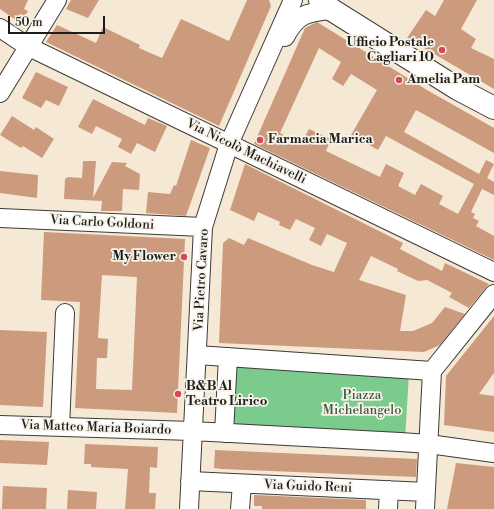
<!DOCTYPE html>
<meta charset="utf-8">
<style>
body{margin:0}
#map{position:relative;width:494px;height:509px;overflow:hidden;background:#f5e8d4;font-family:"Libre Bodoni",serif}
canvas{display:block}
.scale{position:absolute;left:8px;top:16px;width:97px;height:18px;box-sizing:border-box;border:2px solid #1c1c1c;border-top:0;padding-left:5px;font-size:12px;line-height:14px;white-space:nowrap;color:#1c1c1c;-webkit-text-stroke:3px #f7f3e8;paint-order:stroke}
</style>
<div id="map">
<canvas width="494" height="509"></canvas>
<div class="scale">50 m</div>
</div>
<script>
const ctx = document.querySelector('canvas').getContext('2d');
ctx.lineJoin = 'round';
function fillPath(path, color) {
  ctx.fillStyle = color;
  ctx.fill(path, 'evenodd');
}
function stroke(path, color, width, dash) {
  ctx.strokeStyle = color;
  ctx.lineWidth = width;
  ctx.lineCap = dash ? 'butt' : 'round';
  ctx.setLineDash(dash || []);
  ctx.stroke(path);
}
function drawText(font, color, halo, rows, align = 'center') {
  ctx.font = font + ' "Libre Bodoni",serif';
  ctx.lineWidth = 3.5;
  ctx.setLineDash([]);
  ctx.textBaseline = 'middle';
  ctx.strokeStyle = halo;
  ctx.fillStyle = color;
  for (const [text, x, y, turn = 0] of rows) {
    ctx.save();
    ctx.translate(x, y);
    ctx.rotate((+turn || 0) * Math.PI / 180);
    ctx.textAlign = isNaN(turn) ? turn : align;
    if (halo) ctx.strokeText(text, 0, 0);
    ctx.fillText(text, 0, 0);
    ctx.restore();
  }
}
fillPath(new Path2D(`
 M232,364L409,373L405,440L228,430Z`), '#7bcb8c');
fillPath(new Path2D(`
 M0,0H28L24,9L28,11L20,23L0,9Z
 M71,0H99L88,18L66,9Z
 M247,0H269L271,6L219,126L46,42L57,25L96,43L103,27L140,45L139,48L162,58L181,19L229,41Z
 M444,0H477L461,29L476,39L471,48L494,59V89L407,38L426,10L435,16Z
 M317,22L427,90L494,128V153L416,110L404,132L479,174L486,160L494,164L487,178L494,182V195L482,189L471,212L475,214L473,218L479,221L476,226L494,236V260L254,144L305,28ZM319,48L341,62L332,79L343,86L351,74L377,90L351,135L378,150L386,136L474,184L458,214L439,204L443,196L421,184L415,195L398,186L404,173L386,164L380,177L326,151L331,139L309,129L301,144L280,133Z
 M36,72L68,87L59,106L46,100L41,108L22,98Z
 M93,99L145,125L148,118L167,126L155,152L137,143L131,154L118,147L122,139L96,126L92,134L78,127Z
 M12,116L34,130L36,127L54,139L42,158L23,146L21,148L0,135Z
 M191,140L210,148L186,216L146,213L148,192L170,194L174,185L176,186Z
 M83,161H96L93,198L112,162L127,163L125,166L140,174L139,190L123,189L122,211H101L102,201L64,199L65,179L68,177L82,178Z
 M245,164L403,243L400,249L442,271L445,263L489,284L469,308L449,297L452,293L427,280L418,281L397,271L398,269L371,256L359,280L406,295L400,331H413L432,323L445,307L465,314L440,345L424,352L219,343L223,243L229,238L244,245L248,238L312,265L334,272L347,243L327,234L321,246L309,240L315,228L296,219L290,230L279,225L280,222L258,212L254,221L230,210Z
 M0,171L38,175L37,198L0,193Z
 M44,232L185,239L177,413L75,408L80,302L41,300ZM102,275L137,277L132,390L96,389L97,358H107L108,339L98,338Z
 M494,316V373L479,394L494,396V432L444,425L446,376Z
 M0,330L47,332L43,407L0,405Z
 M0,440L49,442L47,465L0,463Z
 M85,444L158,447L157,468L150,467L149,493H156L155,509H125L128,469L91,467V464H84Z
 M215,450L417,459L416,477L222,469L214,468Z
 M456,463L494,467V509H447Z
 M3,486L47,488L46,509H2Z
 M68,490L97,492L96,509H67Z
 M254,495L366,500V509H262V506H254Z`), '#cc9b7d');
const minor = new Path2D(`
 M0,28L27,46L494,272
 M285,37C297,14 307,12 332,10
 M0,93L57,0
 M0,218L203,227
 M197,355L432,371
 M432,371L494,294
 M0,425L192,431L400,442L429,444L494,453
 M60,427L65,313
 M224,433L228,357
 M190,481L426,492
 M189,509L203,227L229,144L293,0
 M240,509L242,484
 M388,509L389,490
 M425,509L432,371`);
const major = new Path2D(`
 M320,0L332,10L458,89L494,108`);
stroke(minor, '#3d3b38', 20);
stroke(major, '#3d3b38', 24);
stroke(minor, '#fff', 18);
stroke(major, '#fff', 22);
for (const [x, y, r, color] of [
 [442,50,4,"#d1495b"],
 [399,80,4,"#d1495b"],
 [260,140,4,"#d1495b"],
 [184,257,4,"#d1495b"],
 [178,394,4,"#d1495b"]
]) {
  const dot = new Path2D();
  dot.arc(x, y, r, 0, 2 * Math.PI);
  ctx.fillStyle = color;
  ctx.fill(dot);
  stroke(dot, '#f7f3e8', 1.5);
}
drawText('bold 13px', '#1c1c1c', '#f7f3e8', [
 ["Ufficio Postale",434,43,"right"],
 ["Cagliari 10",434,58,"right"],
 ["Amelia Pam",407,80],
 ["Farmacia Marica",268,140],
 ["My Flower",176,257,"right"],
 ["B&B Al",186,387],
 ["Teatro Lirico",186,402]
], 'left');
drawText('13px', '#1c1c1c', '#f7f3e8', [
 ["Via Nicolò Machiavelli",246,152,26],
 ["Via Carlo Goldoni",102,223,3],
 ["Via Pietro Cavaro",202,280,-87],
 ["Via Matteo Maria Boiardo",96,428,2],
 ["Via Guido Reni",308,487,2]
]);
drawText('13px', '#3d5943', '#f7f3e8', [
 ["Piazza",362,396],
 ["Michelangelo",362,411]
]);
</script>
